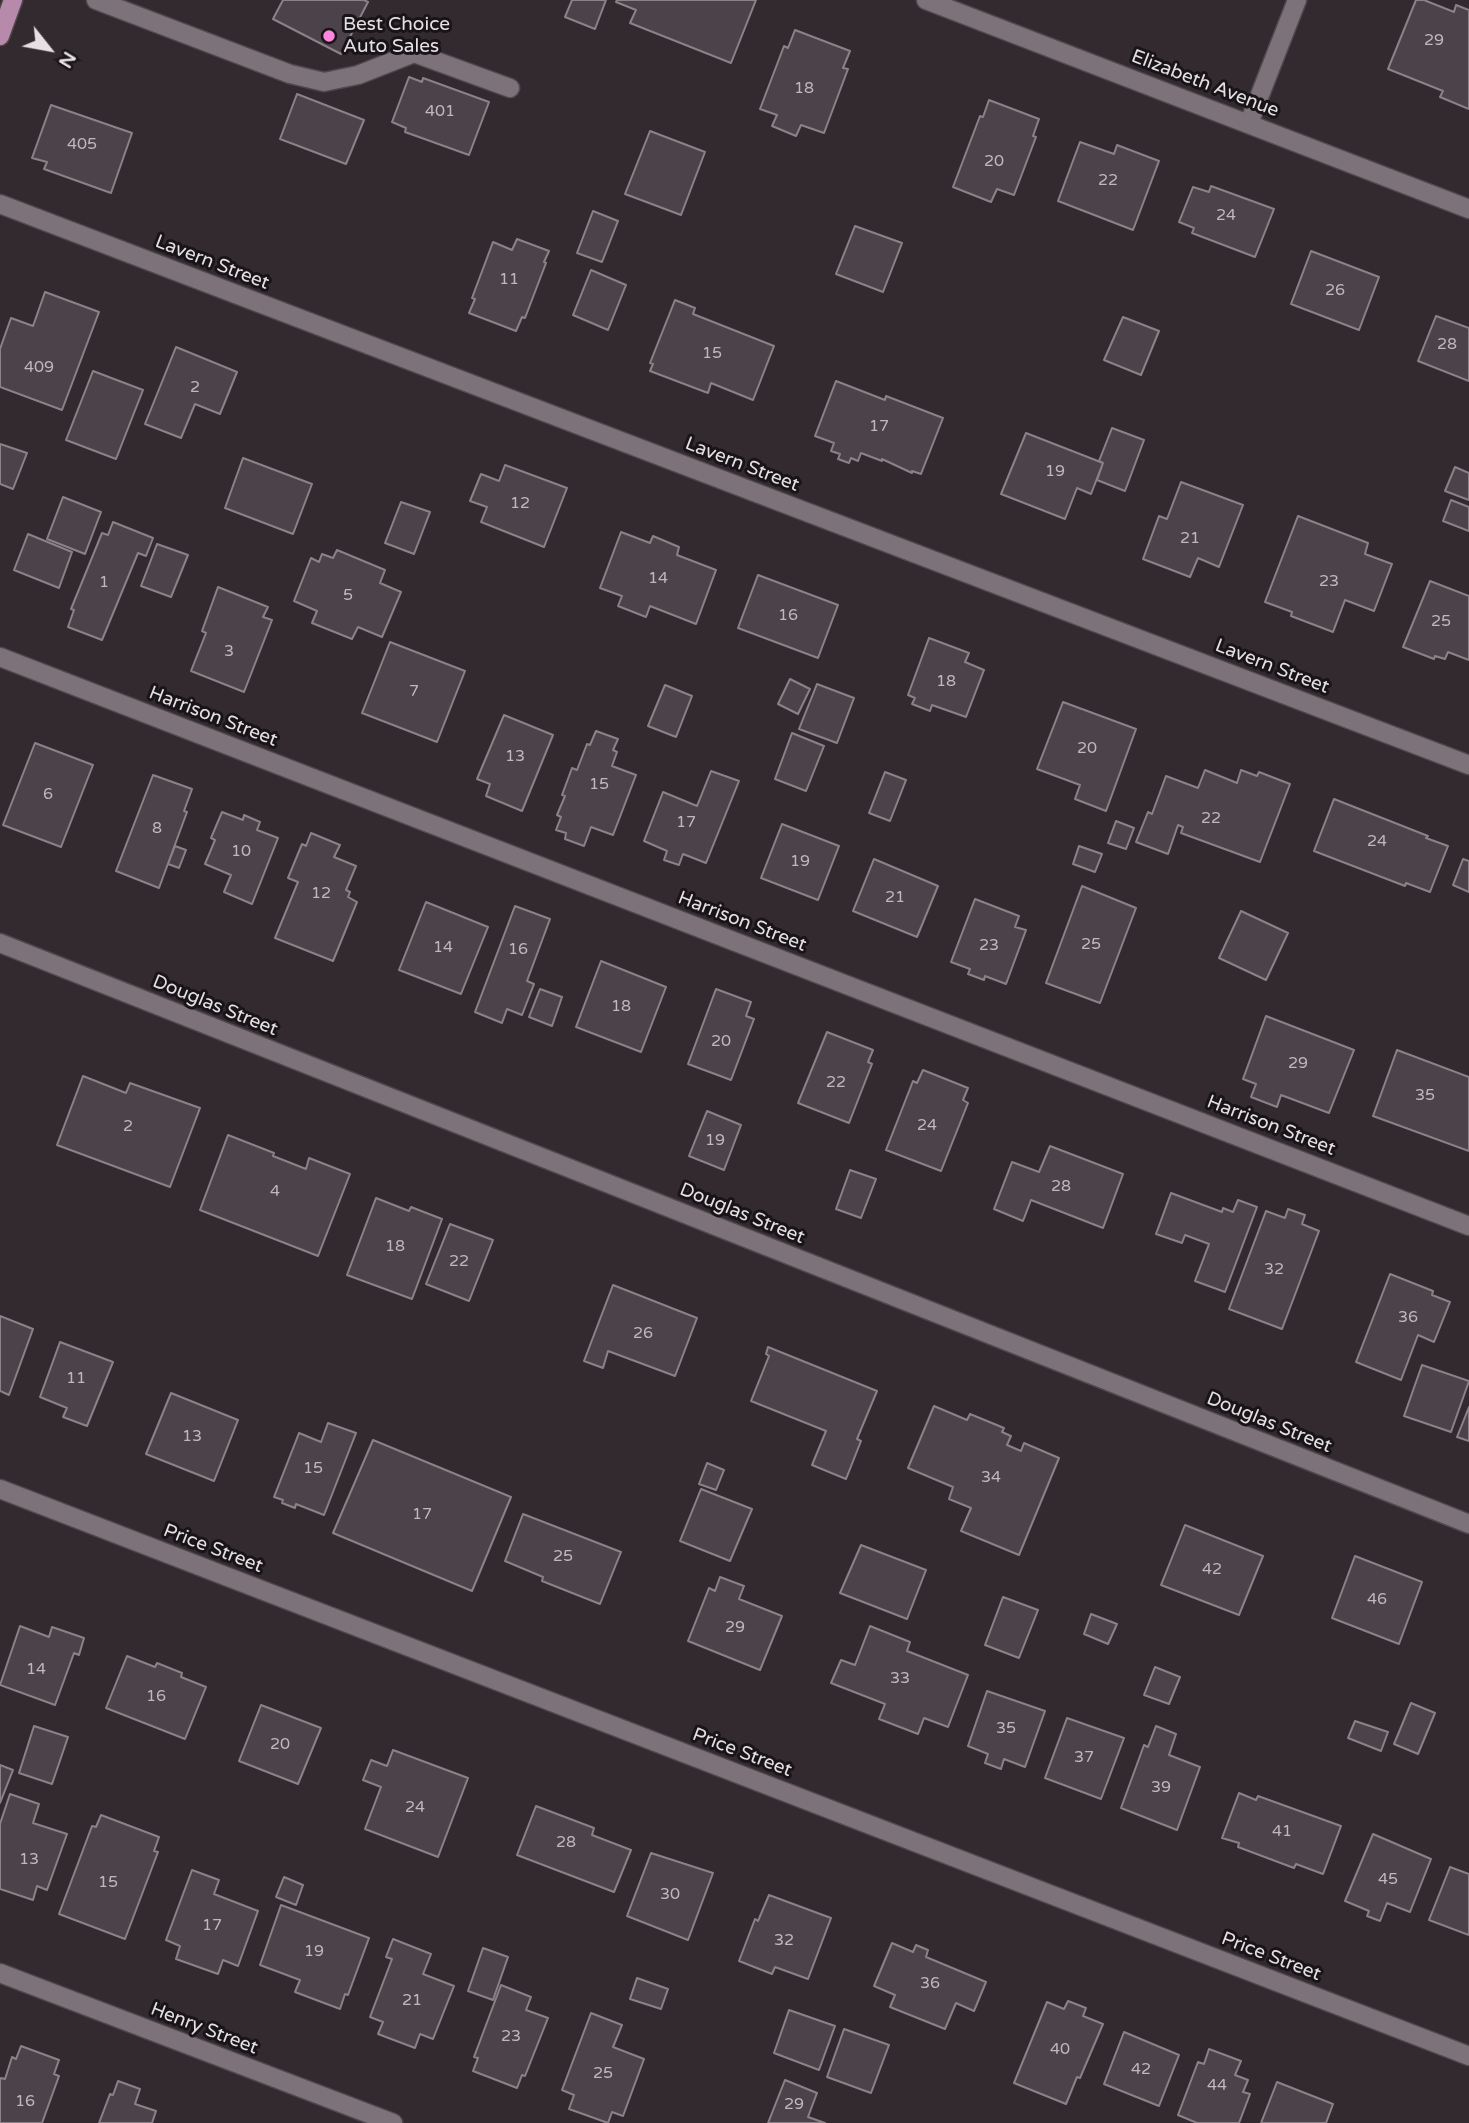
<!DOCTYPE html>
<style>
body{margin:0}
#map{position:relative;width:1469px;height:2123px;overflow:hidden;background:#332a30;font-family:"Varela Round",sans-serif}
canvas{display:block}
.north{position:absolute;left:14px;top:14px;width:70px;height:70px;-webkit-text-stroke:5px #181417;paint-order:stroke;rotate:121deg;font-size:19px;font-weight:700;line-height:28px;text-align:center;color:#e6e0e4}
.north::after{content:'';display:block;margin:auto;width:24px;height:32px;background:#e6e0e4;clip-path:polygon(50% 0,100% 100%,50% 72%,0 100%)}
</style>
<div id="map">
<canvas width="1469" height="2123"></canvas>
<div class="north">N</div>
</div>
<script>
const ctx = document.querySelector('canvas').getContext('2d');
ctx.lineJoin = 'round';
function fillPath(path, color) {
  ctx.fillStyle = color;
  ctx.fill(path, 'evenodd');
}
function stroke(path, color, width, dash) {
  ctx.strokeStyle = color;
  ctx.lineWidth = width;
  ctx.lineCap = dash ? 'butt' : 'round';
  ctx.setLineDash(dash || []);
  ctx.stroke(path);
}
function drawText(font, color, halo, rows, align = 'center') {
  ctx.font = font + ' "Varela Round",sans-serif';
  ctx.lineWidth = 6;
  ctx.setLineDash([]);
  ctx.textBaseline = 'middle';
  ctx.strokeStyle = halo;
  ctx.fillStyle = color;
  for (const [text, x, y, turn = 0] of rows) {
    ctx.save();
    ctx.translate(x, y);
    ctx.rotate((+turn || 0) * Math.PI / 180);
    ctx.textAlign = isNaN(turn) ? turn : align;
    if (halo) ctx.strokeText(text, 0, 0);
    ctx.fillText(text, 0, 0);
    ctx.restore();
  }
}
const building = new Path2D(`
 M283,0H364L368,2L341,54L273,19Z
 M572,0H606L595,29L565,17Z
 M617,0H756L731,63L630,23L636,10L616,2Z
 M1416,0H1424L1454,12L1456,5L1469,10V109L1440,97L1443,91L1388,69Z
 M795,30L850,51L843,68L848,69L824,133L801,125L796,136L772,126L777,115L760,109L784,46L788,48Z
 M409,77L422,82L423,78L489,102L469,155L405,132L406,128L392,122Z
 M297,94L364,120L346,164L280,139Z
 M989,100L1039,119L1033,136L1036,137L1014,195L997,189L991,202L953,187L980,116L983,117Z
 M51,105L132,133L111,193L44,169L47,162L32,158Z
 M650,131L705,152L681,215L625,194Z
 M1080,142L1114,154L1117,145L1159,161L1133,230L1058,201Z
 M1211,186L1274,209L1255,257L1192,233L1194,228L1179,222L1193,187L1209,192Z
 M593,211L618,221L602,262L577,253Z
 M855,226L902,243L883,292L836,274Z
 M517,239L549,251L544,262L546,263L525,318L522,317L516,331L469,313L475,299L472,298L493,242L512,250Z
 M1311,251L1379,277L1359,330L1291,304Z
 M591,270L626,285L608,330L573,315Z
 M45,292L99,312L62,410L0,387V349L11,318L33,326Z
 M675,300L695,308L693,314L774,346L753,400L711,383L708,393L650,371L653,364L650,363Z
 M1436,316L1469,328V381L1418,361Z
 M1123,317L1159,331L1141,375L1104,360Z
 M176,347L237,372L220,414L195,404L181,438L145,424Z
 M93,371L143,390L116,459L66,440Z
 M836,381L885,400L886,396L943,418L921,474L912,471V473L882,459V461L861,453L858,461L851,458L849,463L838,459L840,454L831,451L834,443L815,436Z
 M1112,428L1144,440L1125,491L1097,480L1103,463L1099,461Z
 M1026,433L1103,463L1091,494L1077,488L1065,519L1001,494Z
 M0,444L27,453L13,489L0,484Z
 M243,458L312,484L293,534L225,508Z
 M505,465L567,488L544,547L481,522L487,507L470,501L481,474L499,481Z
 M1455,467L1469,473V500L1445,491Z
 M1181,482L1243,505L1219,567L1198,558L1190,577L1143,559L1159,516L1167,519Z
 M63,497L101,512L85,554L47,539Z
 M1451,500L1469,507V531L1443,521Z
 M401,502L430,512L414,554L385,543Z
 M1298,516L1368,543L1365,554L1392,564L1374,611L1345,600L1333,632L1291,616L1292,612L1265,602Z
 M113,522L153,538L146,556L138,553L102,640L68,627L74,610L71,609L102,533L108,535Z
 M621,532L650,543L653,536L679,547L677,555L716,570L696,624L650,606L646,617L618,606L622,596L600,588Z
 M28,534L72,552L59,588L14,570Z
 M157,544L188,555L171,597L141,586Z
 M337,550L385,570L380,583L401,592L382,637L358,627L352,639L312,623L317,611L294,601L311,558L319,562L322,554L333,558Z
 M758,575L838,605L818,658L738,628Z
 M1430,581L1469,596V660L1448,652L1445,659L1435,656L1434,659L1403,647Z
 M218,587L268,607L263,617L272,620L244,692L191,671L206,633L202,631Z
 M929,638L969,653L965,662L984,670L966,717L932,705L930,711L912,704L915,698L908,695Z
 M390,642L465,671L437,742L362,713Z
 M790,679L810,689L798,714L778,704Z
 M817,684L854,698L837,743L799,729Z
 M665,685L692,696L676,737L648,726Z
 M1063,702L1136,729L1106,811L1075,799L1080,785L1037,769Z
 M504,715L553,735L522,811L486,796L490,784L477,779Z
 M596,731L618,739L613,750L617,752L612,766L636,775L613,835L591,827L584,846L565,839L566,833L556,830L561,817L557,815L565,796L562,795L572,768L577,770L587,744L590,745Z
 M792,733L824,746L806,791L775,779Z
 M35,743L93,765L61,847L3,825Z
 M1205,770L1237,783L1241,770L1257,776L1259,772L1290,784L1260,862L1181,833L1183,827L1178,825L1168,854L1136,842L1148,812L1152,814L1166,776L1198,788Z
 M711,771L739,781L706,863L683,854L679,865L664,860L667,851L644,841L663,792L697,806Z
 M885,772L906,780L890,821L869,813Z
 M153,775L192,789L184,811L187,812L159,888L116,871Z
 M1334,799L1428,836L1426,838L1448,846L1430,892L1406,883L1405,886L1314,851Z
 M222,812L243,820L244,815L260,822L257,830L278,838L252,904L224,892L231,875L205,864L215,840L211,838Z
 M1116,821L1134,828L1126,849L1108,843Z
 M782,824L839,846L818,900L761,878Z
 M311,833L340,845L334,857L356,866L346,890L350,892L348,897L357,902L333,961L275,938L298,882L288,878L302,844L306,846Z
 M175,846L186,850L179,868L168,864Z
 M1079,846L1102,854L1095,872L1073,864Z
 M874,859L938,886L917,937L853,911Z
 M1463,859L1469,861V892L1453,885Z
 M1082,886L1136,908L1100,1003L1046,983Z
 M975,899L1019,916L1015,927L1026,930L1006,984L985,976L984,980L968,974L970,969L951,962Z
 M426,902L488,927L461,994L399,970Z
 M515,906L550,919L527,981L534,984L522,1015L507,1009L502,1023L475,1012Z
 M1241,911L1288,933L1266,980L1219,958Z
 M601,961L666,987L641,1052L576,1027Z
 M540,989L562,997L552,1026L529,1017Z
 M716,989L751,1002L746,1016L754,1019L731,1080L688,1064Z
 M1266,1016L1354,1050L1329,1113L1281,1095L1277,1107L1251,1097L1256,1084L1243,1079Z
 M827,1032L873,1050L868,1062L872,1064L849,1123L798,1103Z
 M1397,1050L1469,1077V1151L1373,1116Z
 M923,1070L968,1088L963,1100L968,1103L941,1171L886,1150L913,1081L917,1083Z
 M83,1076L126,1093L130,1083L200,1108L170,1187L57,1145Z
 M707,1111L741,1125L724,1170L689,1156Z
 M228,1135L274,1153L273,1156L306,1169L309,1158L350,1174L318,1256L200,1210Z
 M1050,1146L1123,1174L1103,1228L1031,1200L1023,1221L994,1209L1012,1162L1039,1172Z
 M850,1170L876,1179L861,1218L836,1209Z
 M1171,1193L1222,1212L1223,1208L1233,1212L1238,1200L1257,1207L1225,1292L1195,1281L1209,1244L1185,1235L1182,1243L1156,1234Z
 M376,1198L409,1211L411,1207L442,1219L412,1299L347,1275Z
 M1288,1209L1305,1215L1302,1224L1319,1231L1282,1329L1229,1309L1266,1211L1285,1218Z
 M450,1224L493,1240L469,1301L426,1284Z
 M1390,1274L1433,1291L1432,1295L1450,1302L1434,1342L1418,1335L1401,1380L1356,1362Z
 M613,1285L697,1318L675,1376L608,1351L603,1368L584,1361Z
 M0,1316L33,1329L9,1395L0,1391Z
 M60,1342L113,1362L87,1426L63,1417L67,1408L40,1397Z
 M768,1347L877,1391L857,1439L861,1441L846,1479L812,1465L826,1431L751,1401L769,1356L766,1354Z
 M1422,1365L1469,1381L1451,1432L1404,1416Z
 M171,1393L238,1420L214,1481L146,1454Z
 M934,1406L967,1420L970,1414L1004,1428L1002,1432L1011,1436L1007,1445L1021,1451L1024,1443L1059,1458L1019,1555L961,1531L971,1508L949,1499L953,1487L908,1468Z
 M1469,1407V1441L1457,1437Z
 M328,1423L356,1433L324,1515L296,1504L295,1508L282,1503L283,1500L274,1497L299,1433L321,1442Z
 M373,1440L511,1497L472,1591L333,1533Z
 M707,1463L724,1470L716,1490L699,1484Z
 M701,1489L752,1509L730,1561L680,1541Z
 M523,1514L621,1552L600,1604L542,1581L543,1577L505,1561Z
 M1185,1525L1263,1556L1239,1615L1161,1585Z
 M861,1545L926,1570L907,1619L840,1593Z
 M1355,1556L1422,1582L1399,1644L1332,1618Z
 M720,1577L744,1586L739,1599L782,1616L760,1670L688,1641L709,1588L715,1591Z
 M1003,1597L1038,1610L1019,1658L985,1645Z
 M1091,1614L1117,1624L1108,1644L1084,1634Z
 M20,1626L49,1637L52,1627L84,1638L79,1655L74,1653L55,1705L0,1685Z
 M870,1626L910,1642L907,1651L968,1675L948,1727L924,1718L918,1734L879,1719L885,1704L831,1683L841,1660L855,1665Z
 M127,1656L155,1667L157,1663L182,1673L181,1677L206,1687L185,1739L106,1708Z
 M1155,1667L1180,1677L1169,1704L1144,1695Z
 M987,1691L1045,1711L1025,1767L1004,1759L1001,1769L985,1763L988,1754L968,1746Z
 M1411,1703L1435,1713L1418,1754L1394,1744Z
 M261,1705L321,1728L298,1784L239,1761Z
 M1067,1718L1124,1738L1101,1799L1045,1778Z
 M1355,1721L1388,1732L1381,1751L1348,1738Z
 M34,1726L68,1737L52,1784L19,1773Z
 M1156,1726L1176,1734L1169,1755L1200,1767L1177,1830L1121,1808L1144,1745L1148,1747Z
 M393,1750L468,1778L438,1857L365,1829L381,1787L363,1780L371,1760L387,1766Z
 M0,1765L13,1770L0,1803Z
 M1239,1793L1256,1800L1258,1796L1341,1826L1323,1874L1296,1864L1294,1868L1238,1847L1239,1843L1222,1838Z
 M10,1794L39,1804L33,1823L67,1834L47,1890L37,1886L33,1900L0,1889V1824Z
 M536,1806L594,1828L592,1835L631,1850L614,1892L517,1855Z
 M101,1815L159,1837L154,1851L158,1852L125,1939L59,1914L92,1826L96,1827Z
 M1373,1834L1431,1859L1410,1912L1387,1903L1380,1921L1367,1916L1369,1911L1345,1901Z
 M651,1853L713,1873L688,1940L627,1916Z
 M1450,1867L1469,1874V1935L1429,1920Z
 M192,1870L219,1880L214,1894L258,1911L238,1966L223,1960L218,1974L176,1959L180,1946L166,1940Z
 M284,1877L303,1885L296,1905L276,1897Z
 M769,1895L831,1918L808,1979L775,1967L772,1974L739,1961L755,1919L758,1921Z
 M281,1905L369,1938L348,1995L345,1994L340,2009L295,1992L300,1980L260,1965Z
 M393,1939L431,1954L423,1974L454,1986L433,2039L420,2034L415,2048L378,2034L383,2022L370,2017L392,1959L386,1957Z
 M892,1943L913,1952L916,1945L928,1950L926,1957L986,1982L974,2011L956,2003L945,2029L890,2007L895,1995L874,1986Z
 M483,1948L508,1957L493,2000L468,1991Z
 M637,1978L668,1989L661,2009L630,1999Z
 M501,1985L531,1997L526,2010L548,2018L525,2076L522,2075L517,2088L473,2071L478,2058L474,2057Z
 M1068,2001L1086,2008L1083,2016L1103,2024L1080,2078L1077,2077L1066,2104L1014,2083L1047,2002L1064,2009Z
 M789,2010L835,2026L819,2070L774,2053Z
 M591,2013L622,2025L613,2047L644,2059L623,2116L612,2112L608,2123L569,2109L574,2095L562,2090Z
 M844,2029L889,2045L871,2093L827,2077Z
 M1124,2032L1179,2055L1159,2106L1104,2084Z
 M21,2046L59,2060L54,2074L59,2076L42,2123H0V2080L1,2078L5,2079L12,2057L16,2059Z
 M1209,2049L1241,2061L1235,2075L1248,2080L1243,2092L1250,2094L1239,2123H1197L1178,2115L1198,2062L1204,2064Z
 M785,2080L817,2093L808,2117L825,2123H768Z
 M118,2081L140,2089L135,2104L156,2111L152,2123H99L110,2094L113,2095Z
 M1277,2082L1333,2104L1326,2123H1261Z`);
fillPath(building, '#4c4249');
stroke(building, '#8c8188', 2);
const minor = new Path2D(`
 M96,0L290,74L324,82L358,75L414,53L510,88
 M926,0L1469,209
 M1249,123L1297,0
 M0,204L1469,765
 M0,657L1469,1226
 M0,943L1469,1524
 M0,1489L1469,2056
 M0,1973L393,2123`);
const major = new Path2D(`
 M0,36L13,0`);
stroke(minor, '#50484d', 21);
stroke(major, '#50484d', 21);
stroke(minor, '#7d7279', 18);
stroke(major, '#b789aa', 18);
for (const [x, y, r, color] of [
 [329,36,7,"#ff85df"]
]) {
  const dot = new Path2D();
  dot.arc(x, y, r, 0, 2 * Math.PI);
  ctx.fillStyle = color;
  ctx.fill(dot);
  stroke(dot, '#181417', 2.5);
}
drawText('16px', '#c0b8bd', null, [
 ["29",1434,41],
 ["18",804,89],
 ["401",440,112],
 ["405",82,145],
 ["20",994,162],
 ["22",1108,181],
 ["24",1226,216],
 ["11",509,280],
 ["26",1335,291],
 ["28",1447,345],
 ["15",712,354],
 ["409",39,368],
 ["2",195,388],
 ["17",879,427],
 ["19",1055,472],
 ["12",520,504],
 ["21",1190,539],
 ["14",658,579],
 ["23",1329,582],
 ["1",104,583],
 ["5",348,596],
 ["16",788,616],
 ["25",1441,622],
 ["3",229,652],
 ["18",946,682],
 ["7",414,692],
 ["20",1087,749],
 ["13",515,757],
 ["15",599,785],
 ["6",48,795],
 ["22",1211,819],
 ["17",686,823],
 ["8",157,829],
 ["24",1377,842],
 ["10",241,852],
 ["19",800,862],
 ["12",321,894],
 ["21",895,898],
 ["25",1091,945],
 ["23",989,946],
 ["14",443,948],
 ["16",518,950],
 ["18",621,1007],
 ["20",721,1042],
 ["29",1298,1064],
 ["22",836,1083],
 ["35",1425,1096],
 ["24",927,1126],
 ["2",128,1127],
 ["19",715,1141],
 ["28",1061,1187],
 ["4",275,1192],
 ["18",395,1247],
 ["22",459,1262],
 ["32",1274,1270],
 ["36",1408,1318],
 ["26",643,1334],
 ["11",76,1379],
 ["13",192,1437],
 ["15",313,1469],
 ["34",991,1478],
 ["17",422,1515],
 ["25",563,1557],
 ["42",1212,1570],
 ["46",1377,1600],
 ["29",735,1628],
 ["14",36,1670],
 ["33",900,1679],
 ["16",156,1697],
 ["35",1006,1729],
 ["20",280,1745],
 ["37",1084,1758],
 ["39",1161,1788],
 ["24",415,1808],
 ["41",1282,1832],
 ["28",566,1843],
 ["13",29,1860],
 ["45",1388,1880],
 ["15",108,1883],
 ["30",670,1895],
 ["17",212,1926],
 ["32",784,1941],
 ["19",314,1952],
 ["36",930,1984],
 ["21",412,2001],
 ["23",511,2037],
 ["40",1060,2050],
 ["42",1141,2070],
 ["25",603,2074],
 ["44",1217,2086],
 ["16",25,2102],
 ["29",794,2105]
]);
drawText('19px', '#e6e0e4', '#181417', [
 ["Best Choice",343,25],
 ["Auto Sales",343,47]
], 'left');
drawText('19px', '#e6e0e4', '#181417', [
 ["Elizabeth Avenue",1205,84,21],
 ["Lavern Street",212,263,21],
 ["Lavern Street",742,465,21],
 ["Lavern Street",1272,667,21],
 ["Harrison Street",213,717,21],
 ["Harrison Street",742,922,21],
 ["Douglas Street",215,1006,22],
 ["Harrison Street",1271,1126,21],
 ["Douglas Street",742,1214,22],
 ["Douglas Street",1269,1423,22],
 ["Price Street",213,1549,21],
 ["Price Street",742,1753,21],
 ["Price Street",1271,1957,21],
 ["Henry Street",204,2029,21]
]);
</script>
